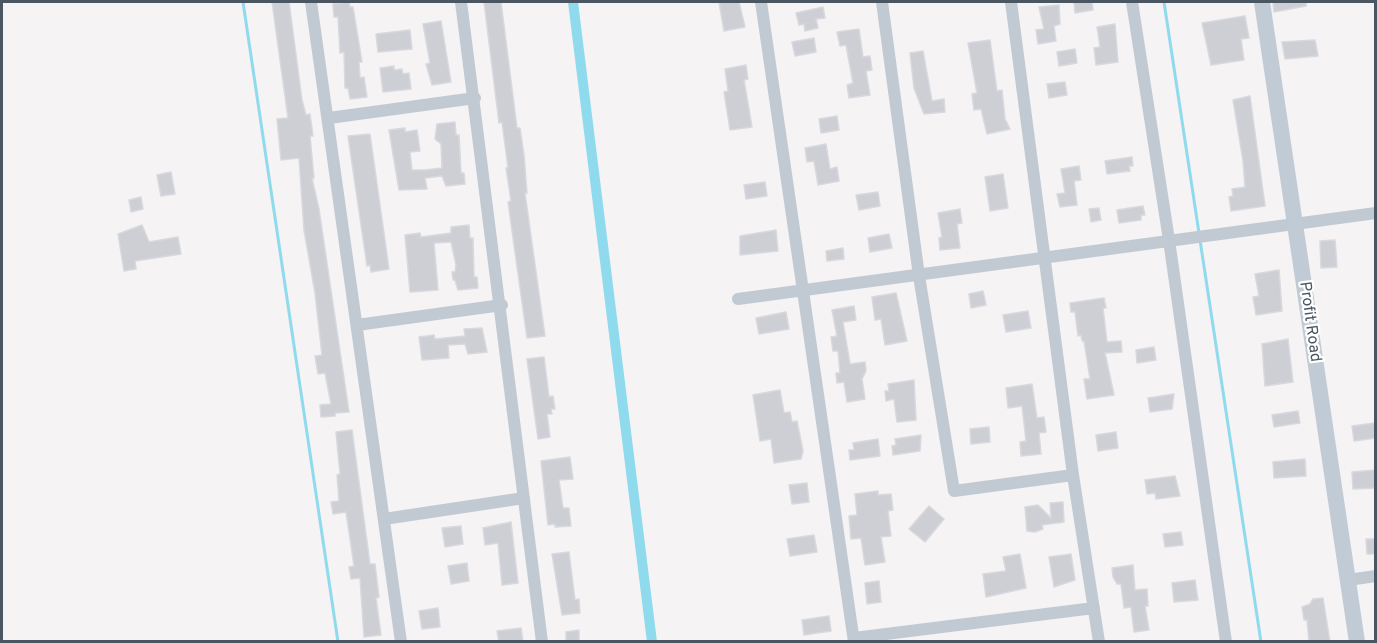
<!DOCTYPE html>
<style>
body{margin:0}
#map{position:relative;width:1377px;height:643px;overflow:hidden;background:#f5f3f3;font-family:Overpass,sans-serif}
canvas{display:block}
.frame{position:absolute;inset:0;border:3px solid #4a5661;pointer-events:none}
</style>
<div id="map">
<canvas width="1377" height="643"></canvas>
<div class="frame"></div>
</div>
<script>
const ctx = document.querySelector('canvas').getContext('2d');
ctx.lineJoin = 'round';
function stroke(path, color, width, dash) {
  ctx.strokeStyle = color;
  ctx.lineWidth = width;
  ctx.lineCap = dash ? 'butt' : 'round';
  ctx.setLineDash(dash || []);
  ctx.stroke(path);
}
function fillPath(path, color) {
  ctx.fillStyle = color;
  ctx.fill(path, 'evenodd');
}
function drawText(font, color, halo, rows, align = 'center') {
  ctx.font = font + ' Overpass,sans-serif';
  ctx.lineWidth = 4.5;
  ctx.setLineDash([]);
  ctx.textBaseline = 'middle';
  ctx.strokeStyle = halo;
  ctx.fillStyle = color;
  for (const [text, x, y, turn = 0] of rows) {
    ctx.save();
    ctx.translate(x, y);
    ctx.rotate((+turn || 0) * Math.PI / 180);
    ctx.textAlign = isNaN(turn) ? turn : align;
    if (halo) ctx.strokeText(text, 0, 0);
    ctx.fillText(text, 0, 0);
    ctx.restore();
  }
}
stroke(new Path2D(`
 M243,2L338,642
 M1164,2L1199,233
 M1200,240L1261,642`), '#90daee', 3);
stroke(new Path2D(`
 M573,2L652,642`), '#90daee', 10);
const building = new Path2D(`
 M272,2H289L302,100L306,115L310,114L313,136H310L314,178H312L319,209L349,412L335,413V416L321,417L320,405L331,404L325,373L318,374L315,356L322,355L315,293L304,230L299,158L281,160L277,119L288,118Z
 M349,2L350,7H353L362,62H359L360,78L364,77L367,97L350,99L348,88H345L344,52L340,53L338,17H334L333,4Z
 M484,2H501L517,128H520L524,155L527,193H525L545,336L527,338L508,202L511,201L506,168H508L502,122L499,123Z
 M719,2H739L745,27L724,31Z
 M1074,2H1092L1093,10L1075,13Z
 M1273,2H1306V6L1274,12Z
 M1059,5L1060,24L1054,26L1056,41L1038,44L1036,30L1044,29L1039,7Z
 M823,7L825,18L816,19L818,28L805,31L804,24L799,25L796,13Z
 M1245,16L1249,38L1241,39L1244,60L1211,65L1202,23Z
 M441,21L451,82L432,85L426,64L430,63L423,24Z
 M1115,24L1118,62L1096,65L1094,48L1100,47L1097,27Z
 M859,29L863,57L870,56L872,70L866,71L870,95L849,98L847,85L853,83L846,45L840,46L837,32Z
 M410,30L412,49L378,52L376,34Z
 M814,38L816,52L795,56L792,42Z
 M990,40L997,91L1002,90L1005,119L1010,129L987,134L981,109L974,110L972,94L977,93L968,43Z
 M1315,40L1318,56L1285,59L1282,42Z
 M1075,49L1077,63L1059,66L1057,52Z
 M923,51L932,101L944,99L945,112L924,114L914,88L910,53Z
 M746,65L748,79L744,80L752,127L730,130L724,92L728,91L725,69Z
 M394,66V70L402,69L403,74L409,73L411,89L383,92L380,68Z
 M1065,82L1067,95L1049,98L1047,84Z
 M1250,96L1265,206L1231,211L1229,197L1233,196L1232,189L1245,187L1243,161L1233,100Z
 M837,116L839,130L821,133L819,119Z
 M455,122L456,135H459L461,173H464L465,184L446,186L442,176L425,178L427,189L399,190L389,130L405,128V132L417,130L420,151L410,152L412,170H424L442,168L441,144L435,139L437,124Z
 M370,134L389,269L371,272L370,265L367,266L348,136Z
 M826,144L830,169L837,167L839,181L818,185L814,161L807,162L805,148Z
 M1132,157L1133,166H1129L1130,171L1107,174L1105,161Z
 M1079,166L1081,180L1074,181L1077,205L1060,207L1057,194L1065,193L1061,169Z
 M171,172L175,194L161,196L157,175Z
 M1003,174L1008,208L990,211L985,177Z
 M765,182L767,196L746,199L744,185Z
 M878,192L880,206L859,210L856,195Z
 M141,197L143,209L131,212L129,200Z
 M1143,206L1145,215H1141V220L1119,223L1117,210Z
 M1099,208L1101,220L1091,222L1089,209Z
 M960,209L962,223L957,224L960,248L940,250L939,238L942,237L938,213Z
 M142,225L149,242L178,237L181,254L135,261L136,269L124,271L118,234Z
 M469,225L470,238H473L474,277H477L478,288L458,290L455,280H453L452,272H455L456,265L451,242L434,243L438,290L410,292L405,235L420,233L421,237L451,233V227Z
 M776,230L778,251L740,255V236Z
 M889,234L892,248L870,252L868,238Z
 M1335,240L1337,267L1321,268L1320,241Z
 M843,248L844,259L827,261L826,251Z
 M1279,270L1282,311L1256,315L1253,297L1259,296L1255,274Z
 M983,291L986,305L971,308L969,294Z
 M896,293L907,341L885,345L881,319L875,320L872,297Z
 M1104,298L1106,308H1103L1107,342L1121,341L1122,352L1105,353L1114,395L1087,399L1084,379H1090L1084,341H1082L1081,335L1078,336L1075,312H1071L1070,303Z
 M854,306L856,320L843,322L850,364L865,362L866,371L862,379L865,399L847,402L844,382L837,383L836,373H840L838,351H833L831,337L837,336L832,310Z
 M1028,311L1031,328L1006,332L1003,315Z
 M786,312L789,329L759,334L756,318Z
 M482,328L487,352L468,354L465,344L448,345L449,358L422,360L419,337L434,335L435,339L465,336L464,329Z
 M1288,339L1293,382L1265,386L1262,344Z
 M1154,347L1156,360L1137,363L1136,350Z
 M544,357L549,397L553,396L555,409H551L552,414H547L550,437L538,439L527,359Z
 M914,380L916,420L897,422L894,399L886,401L885,391H889L888,384Z
 M1032,384L1037,418L1044,417L1046,432L1039,433L1041,454L1021,456L1020,442L1026,441L1022,406L1008,408L1006,388Z
 M780,390L784,413L790,412L792,422L797,421L803,451L801,459L774,463L771,439L760,441L753,395Z
 M1174,394L1172,409L1150,412L1148,398Z
 M1298,411L1300,423L1274,427L1272,415Z
 M1375,423L1376,438L1354,441L1352,426Z
 M989,427L990,442L971,444L970,429Z
 M352,430L370,564H375L379,597L376,598L381,635L364,637L360,578L351,579L349,567L354,566L346,512L333,514L331,502L339,501L337,475L340,474L336,432Z
 M1116,432L1118,448L1098,451L1096,435Z
 M921,435L920,451L893,455L892,446L896,445L895,439Z
 M878,439L880,456L850,460L849,450H854L853,443Z
 M570,457L573,479L559,480L563,508H569L571,526L555,527V524L548,525L541,461Z
 M1305,459L1306,476L1274,478L1273,462Z
 M1376,470V488L1353,489L1352,472Z
 M1175,476L1180,496L1156,499L1155,493L1147,494L1145,480Z
 M807,483L809,502L792,504L789,485Z
 M878,491V495L891,494L893,510L888,511L891,536L881,537L885,562L865,565L861,538L851,539L849,516L857,515L855,494Z
 M1063,502L1064,522L1042,525L1043,529L1035,532L1027,531L1025,507L1038,505L1051,518L1050,503Z
 M929,506L944,519L925,542L909,529Z
 M511,522L518,583L502,585L498,543L485,545L483,528Z
 M461,526L463,544L445,547L442,528Z
 M1181,532L1183,545L1165,547L1163,534Z
 M814,535L817,552L790,556L787,539Z
 M1366,539H1376V554H1367Z
 M569,552L575,600L579,599L580,613L562,615L552,554Z
 M1020,554L1026,588L986,597L983,574L1006,571L1003,557Z
 M1071,554L1075,580L1054,587L1049,557Z
 M467,563L469,581L451,584L448,566Z
 M1133,565L1135,590L1147,589L1148,606H1145L1149,630L1134,632L1131,607L1124,608L1121,584H1117L1113,577L1112,568Z
 M1195,580L1198,600L1174,602L1172,583Z
 M879,581L881,602L867,604L865,583Z
 M1323,598L1330,642H1309L1307,620H1304L1302,607L1310,604L1313,599Z
 M438,608L440,627L422,629L419,611Z
 M829,616L831,631L804,635L802,620Z
 M521,628L523,642H499L497,631Z
 M579,630V642H566V632Z`);
fillPath(building, '#cdcfd5');
stroke(building, '#d7d9de', 1.5);
stroke(new Path2D(`
 M311,2L401,642
 M461,2L542,642
 M761,2L854,642
 M882,2L919,276L954,491L1073,475
 M1011,2L1073,475L1099,642
 M1132,2L1169,240L1226,642
 M329,118L475,98
 M738,299L1376,213
 M357,325L502,305
 M384,519L524,498
 M1348,580L1376,576
 M854,638L1094,608`), '#c1cad2', 12);
stroke(new Path2D(`
 M1262,2L1357,642`), '#c1cbd6', 16);
drawText('16px', '#4a5661', '#fff', [
 ["Profit Road",1309,322,82]
]);
</script>
